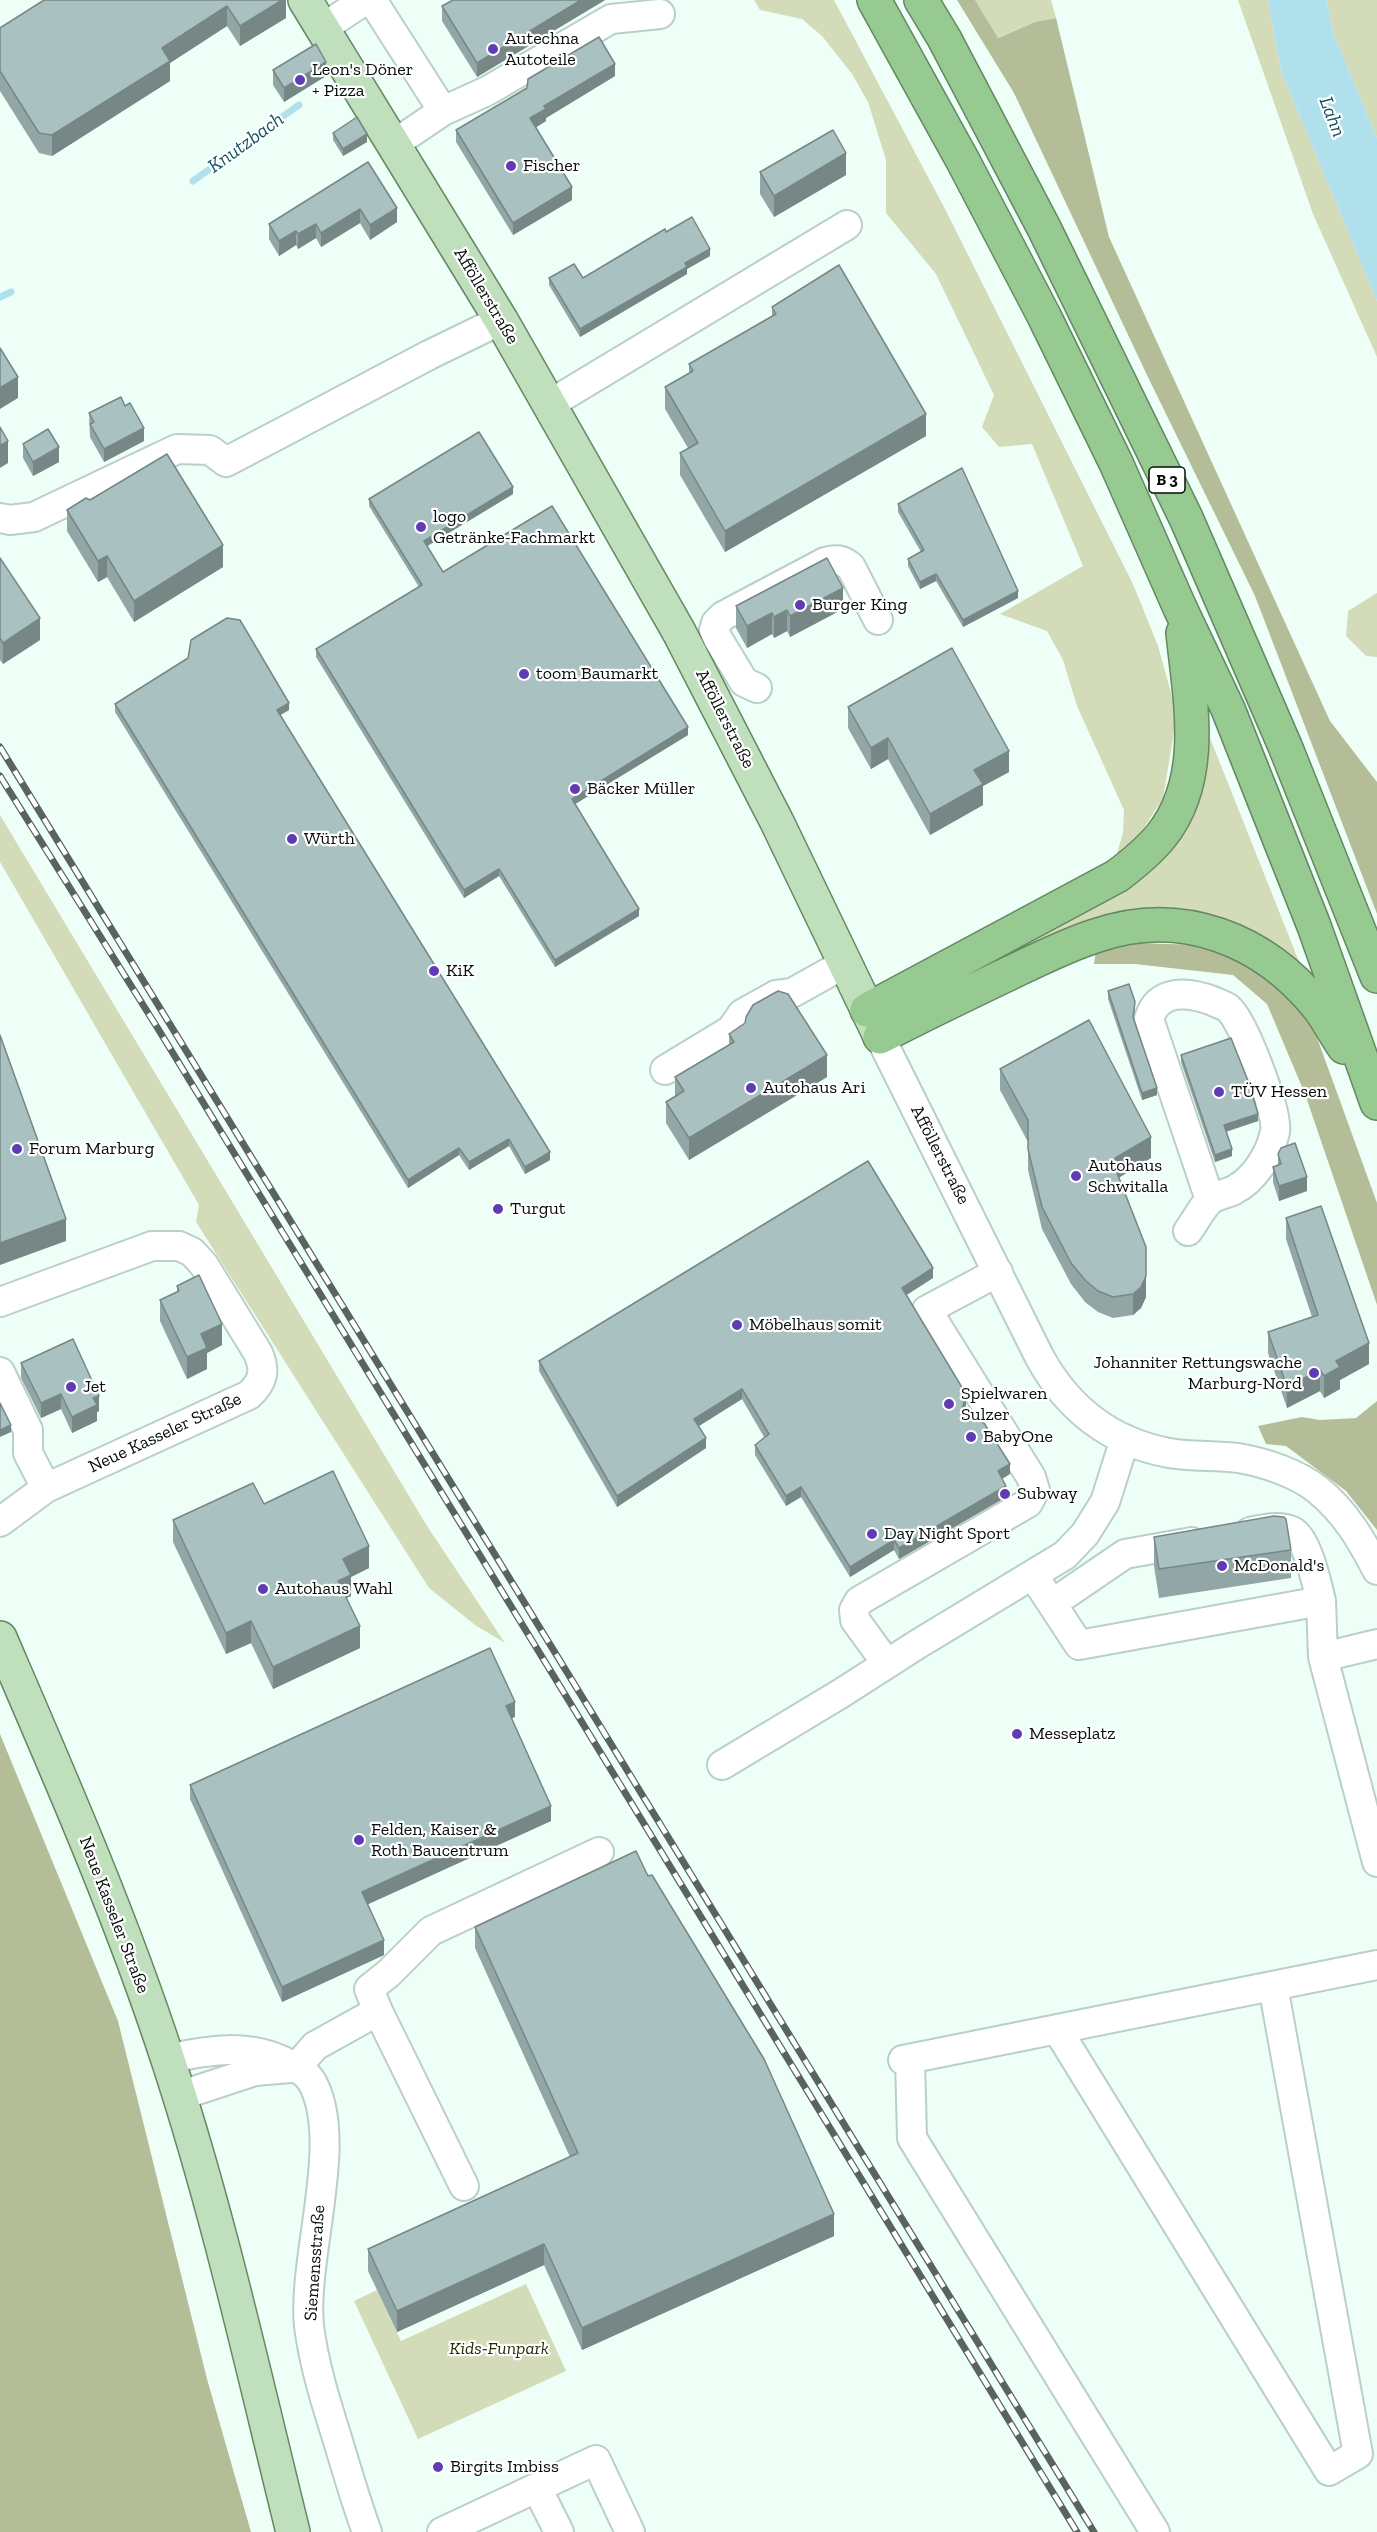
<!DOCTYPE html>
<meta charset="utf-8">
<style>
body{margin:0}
canvas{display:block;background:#edfff7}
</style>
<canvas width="1377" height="2532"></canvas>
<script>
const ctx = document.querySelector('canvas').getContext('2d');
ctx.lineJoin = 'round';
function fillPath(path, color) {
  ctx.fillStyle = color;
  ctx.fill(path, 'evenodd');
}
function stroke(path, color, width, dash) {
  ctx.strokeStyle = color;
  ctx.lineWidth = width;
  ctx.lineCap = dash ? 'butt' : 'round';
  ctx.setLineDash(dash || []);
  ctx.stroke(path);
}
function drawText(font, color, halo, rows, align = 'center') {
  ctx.font = font + ' "Zilla Slab",serif';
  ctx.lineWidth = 4.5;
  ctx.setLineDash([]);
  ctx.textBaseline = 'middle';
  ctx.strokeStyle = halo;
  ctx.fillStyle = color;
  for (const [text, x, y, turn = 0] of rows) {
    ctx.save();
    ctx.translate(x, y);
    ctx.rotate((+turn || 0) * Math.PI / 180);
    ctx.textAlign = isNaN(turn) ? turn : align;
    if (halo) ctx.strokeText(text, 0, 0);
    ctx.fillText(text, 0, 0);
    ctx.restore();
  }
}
fillPath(new Path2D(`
 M754,0H834L945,209L1133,584L1158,646L1177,714L1163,798L1131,848L1117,853L1123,833L1124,810L1077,706L1063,660L1047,631L1000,614L1083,566L1032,444L999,447L982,427L994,395L936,274L886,213V160L868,102L852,74L822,36L802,19L760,10Z
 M975,0H1051L1056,18L1035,22L997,38Z
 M1238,0H1268L1281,71L1377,301V357L1313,214Z
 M1327,0H1377V138L1333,32Z
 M1377,593V657L1366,656L1346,636L1348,611Z
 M1210,738L1302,969L1212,919L911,1000L1082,914L1123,890L1205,740Z
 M0,815L427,1526L505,1643L475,1625L429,1588L196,1222L199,1205L0,862Z
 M526,2284L566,2371L418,2439L354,2301L377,2290L401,2341Z`), '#d3dbb9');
fillPath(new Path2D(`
 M957,0H975L998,38L1035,22L1056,18L1109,237L1330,721L1377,782V914L1255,596L1146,373L1014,93Z
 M1135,943L1202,945L1249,962L1311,1021L1377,1203V1305L1305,1094L1267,1004L1233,975L1135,964H1094L1096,950Z
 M1377,1401V1530L1346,1491L1286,1446L1266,1444L1258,1426L1302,1417L1320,1420L1356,1418Z
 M0,1734L118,2021L207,2379L251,2532H0Z`), '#b5bd98');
fillPath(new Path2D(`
 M1268,0H1327L1333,32L1377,138V301L1281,71Z`), '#b1e0ed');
stroke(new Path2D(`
 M193,181L299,105
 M0,297L11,292`), '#b1e0ed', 7);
const minor = new Path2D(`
 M372,0L443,111
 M323,28L365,0
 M394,144L443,111L487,91L611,19L660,14
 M550,404L847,225
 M0,518L10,520L34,517L177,449L210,450L226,462L429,355L501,320
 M757,688L744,682L718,639L714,630L716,623L723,616L825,562C836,559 842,559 851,567L878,620
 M880,1037L1039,1356C1067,1408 1110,1442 1169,1453C1192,1457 1215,1455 1238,1458C1263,1462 1297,1473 1318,1490C1345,1512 1361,1539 1377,1570
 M665,1070L731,1030L742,1014L776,995L792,993L844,964
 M1188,1231C1195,1222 1201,1209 1209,1201C1215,1195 1227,1194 1234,1190C1254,1180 1270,1155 1275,1132C1279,1113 1244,1023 1229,1009C1225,1005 1218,1004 1213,1001C1189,992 1158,988 1149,1019L1210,1200
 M0,1302L152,1246H179L192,1252L204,1265L258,1353C266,1371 263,1382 249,1395L46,1488L0,1522
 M0,1372L28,1430V1453L46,1488
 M1250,1532C1263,1529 1280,1525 1292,1531C1307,1538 1317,1584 1321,1601
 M1033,1575L1079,1645L1321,1601L1323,1657L1377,1644
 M1053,1603L1125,1554L1192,1542
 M1323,1657L1377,1862
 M887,1664L855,1620L854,1610L859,1601L1028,1503L1035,1490L1031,1477L927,1310L998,1272
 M722,1765L840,1694L918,1644L1065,1555L1085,1534L1105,1502L1125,1439
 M1057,2029L1329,2471L1358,2454L1273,1986
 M167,2059C208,2050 248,2043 287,2063C297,2068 306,2072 312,2082C345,2141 302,2257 309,2326C314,2365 326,2403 338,2441C347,2471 356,2502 367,2532
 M910,2059L912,2138L1155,2532
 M903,2060L1377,1965
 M296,2068L315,2046L378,2011
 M179,2096L255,2071L290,2068
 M464,2186L378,2011L369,1989L389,1973L431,1931L599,1852
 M537,2488L559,2532
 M442,2532L596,2460L630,2532`);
const major = new Path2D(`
 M305,0L501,320L679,632L777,822L880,1036
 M0,1638C60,1777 121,1916 168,2060C219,2215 254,2375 293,2532`);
const highway = new Path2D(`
 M874,0L963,161L1044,316L1116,463L1180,608L1228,709L1314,926L1377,1103
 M921,0L944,38L1044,228L1186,518L1285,746L1377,976
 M867,1010L1117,876C1133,864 1148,852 1161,836C1207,779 1190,700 1183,633
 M880,1037C924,1014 968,993 1012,972C1039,959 1067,945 1095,936C1181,906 1264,939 1319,1008C1328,1020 1335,1034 1344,1047`);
stroke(minor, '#bad0c6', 32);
stroke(major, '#648862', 36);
stroke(highway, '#648862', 36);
stroke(minor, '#fff', 28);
stroke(major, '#c0dfbd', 33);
stroke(highway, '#96ca91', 33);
const rail = new Path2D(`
 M0,747L1094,2532
 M0,776L160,1032L1077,2532`);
stroke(rail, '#59645f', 7);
stroke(rail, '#fff', 4.5, [14]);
fillPath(new Path2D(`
 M286,0V18L240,46L227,26L170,63V81L52,156L39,153L0,91V28Z
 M453,0H605L477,77L442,21V6Z
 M273,70L326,76L284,102L273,85Z
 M615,76L546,118V121L536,127L572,200L513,235L456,142V130Z
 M333,133L367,142L343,156L333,140Z
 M368,162L397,222L370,240L360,223L321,247L316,238L298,249L296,245L279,256L269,239V224Z
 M760,172L846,175L774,217L760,194Z
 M666,232L710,256L687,269V274L580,337L549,285V278H583Z
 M772,307L926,436L725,552L680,475V453L688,448L665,409V387L689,374V364L772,316Z
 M89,413L144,441L104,462L90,437Z
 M23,444L59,462L33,476L23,458Z
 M513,494L427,546L443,572L688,735L575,804L639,916L555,967L499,876L464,898L316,657V649L419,587L369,506V499Z
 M898,504L1018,598L963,627L936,581L920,589L908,566V559L921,552L898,512Z
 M67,510L223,567L134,622L107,577L98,582L67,531Z
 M0,558L40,640L3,664L0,660Z
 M736,606L843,609L790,637L787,631L774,638L772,634L747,648L736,628Z
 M188,658L289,710L280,715L550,1160L525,1174L509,1146L469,1170L459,1155L408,1188L115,712V704Z
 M848,707L1009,772L983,786V805L930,835L888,759L871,769L848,728Z
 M1108,991L1135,1009L1134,1019L1157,1095L1142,1100L1108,999Z
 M729,1034L827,1077L689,1160L666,1123V1102L675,1097V1077L729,1045Z
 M1181,1055L1258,1121L1226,1132L1232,1156L1215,1162L1181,1062Z
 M1000,1069L1151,1158L1119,1177L1146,1297L1141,1308L1133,1315L1113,1318L1098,1312L1085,1302L1071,1284L1042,1229L1028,1170V1142L1000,1090Z
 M1278,1154L1307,1191L1279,1201L1273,1182V1167L1278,1166Z
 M1286,1218L1369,1364L1340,1380V1389L1324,1398L1320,1391L1287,1408L1268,1353V1332L1312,1317L1286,1239Z
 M933,1278L906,1295L966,1405L964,1415L1010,1474L1002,1479L1006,1497L899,1559L894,1550L850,1577L801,1497L786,1506L755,1455V1445L764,1437L742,1399L699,1426L706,1448L617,1507L539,1371V1361Z
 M177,1286L222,1345L207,1353V1369L187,1379L160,1321V1300L177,1292Z
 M21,1363L99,1411L97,1412V1421L72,1433L61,1409L41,1418L21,1378Z
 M264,1504L369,1568L351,1577V1596L346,1598L360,1648L273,1689L251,1643L226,1654L173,1542V1520Z
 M1154,1537L1291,1550V1578L1159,1598L1154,1566Z
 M515,1717L511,1718L551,1821L368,1904L384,1955L282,2002L190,1799V1785Z
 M648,1876L834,2236L582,2350L544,2265L397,2332L368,2271V2249L570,2157L475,1948V1927Z`), '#91a6a5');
fillPath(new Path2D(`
 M282,0H286V18L240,46V26Z
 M581,0H605L477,77V63Z
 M227,6V26L170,63V81L52,156V135L162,48Z
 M326,62V76L284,102V88Z
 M615,64V76L546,118V121L530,131V118L544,106Z
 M367,134V142L343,156V149Z
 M846,153V175L774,217V196Z
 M572,187V200L513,235V223Z
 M397,208V222L370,240V225Z
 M360,209V223L321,247V233Z
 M316,224V238L298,249V234Z
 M296,231V245L279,256V241Z
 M710,249V256L687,269V274L580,337V329L685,263Z
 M18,377V398L0,409V388Z
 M926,414V436L725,552V531Z
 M144,428V441L104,462V449Z
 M8,441V463L0,468V446Z
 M59,447V462L33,476V462Z
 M513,487V494L424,548V541Z
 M223,545V567L134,622V601Z
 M107,556V577L98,582V561Z
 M936,574V581L920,589V582Z
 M843,588V609L790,637V616Z
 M1018,591V598L963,627V620Z
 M787,610V631L774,638V617Z
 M772,613V634L747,648V626Z
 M40,618V640L3,664V643Z
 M289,703V710L277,717V710Z
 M688,727V735L572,806V799Z
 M888,738V759L871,769V748Z
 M1009,751V772L983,786V805L930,835V814L974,770Z
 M499,869V876L464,898V890Z
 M639,909V916L555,967V960Z
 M827,1055V1077L689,1160V1138Z
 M1157,1088V1095L1142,1100V1093Z
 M1258,1114V1121L1224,1132V1125Z
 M1151,1137V1158L1112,1182V1160Z
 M509,1139V1146L469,1170V1162Z
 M459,1148V1155L408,1188V1180Z
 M1232,1149V1156L1215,1162V1155Z
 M550,1152V1160L525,1174V1167Z
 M1307,1177V1191L1279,1201V1186Z
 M66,1219V1241L0,1265V1243Z
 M1146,1247V1297L1141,1308L1133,1315V1294Z
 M933,1268V1278L902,1298V1288Z
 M222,1324V1345L207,1353V1369L187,1379V1357L201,1334Z
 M1369,1343V1364L1340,1380V1389L1324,1398V1376L1336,1361Z
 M1320,1370V1391L1287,1408V1387Z
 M742,1389V1399L694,1429V1419Z
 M61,1394V1409L41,1418V1403Z
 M966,1394V1405L961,1424V1414Z
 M99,1396V1411L97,1412V1421L72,1433V1417L93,1398Z
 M11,1425V1432L0,1437V1430Z
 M706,1438V1448L617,1507V1496Z
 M1010,1464V1474L998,1481V1471Z
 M1006,1486V1497L899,1559V1548Z
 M801,1487V1497L786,1506V1496Z
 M894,1540V1550L850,1577V1567Z
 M369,1546V1568L351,1577V1596L338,1602V1581L343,1559Z
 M251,1621V1643L226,1654V1633Z
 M360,1626V1648L273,1689V1667Z
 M515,1702V1717L506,1721V1706Z
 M551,1806V1821L362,1907V1892Z
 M384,1940V1955L282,2002V1987Z
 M834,2214V2236L582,2350V2328Z
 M544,2244V2265L397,2332V2311Z`), '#768786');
const building = new Path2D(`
 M44,0H282L240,26L227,6L162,48L170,61L52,135L39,133L0,71V28Z
 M453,0H581L477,63L442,6Z
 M599,37L615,64L544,106L546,109L530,118L572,187L513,223L456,130L527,88L528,79Z
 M316,44L326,62L284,88L273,70Z
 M357,117L367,134L343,149L333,133Z
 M833,130L846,153L774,196L760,172Z
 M368,162L397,208L370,225L360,209L321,233L316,224L298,234L296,231L279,241L269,224Z
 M692,217L710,249L685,263L687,267L580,329L549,278L574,264L583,278L665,229L666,232Z
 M839,265L926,414L725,531L680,453L698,443L665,387L693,371L689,364L776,314L772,307Z
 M0,348L18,377L0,388Z
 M121,397L125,406L130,403L144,428L104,449L90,424L94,422L89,413Z
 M0,427L8,441L0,446Z
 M48,429L59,447L33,462L23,444Z
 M479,432L513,487L424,541L443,572L552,506L688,727L572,799L639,909L555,960L499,869L464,890L316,649L422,585L369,499Z
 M167,454L223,545L134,601L107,556L98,561L67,510L86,498L90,500Z
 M962,468L1018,591L963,620L936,574L920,582L908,559L924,550L898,504Z
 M0,558L40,618L3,643L0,638Z
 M827,558L843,588L790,616L787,610L774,617L772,613L747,626L736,606Z
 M227,618L240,620L289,703L277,710L550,1152L525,1167L509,1139L469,1162L459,1148L408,1180L115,704L188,658L191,640Z
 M952,648L1009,751L974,770L983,784L930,814L888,738L871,748L848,707Z
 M1129,984L1135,1002L1133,1017L1157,1088L1142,1093L1108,991Z
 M778,991L788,994L827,1055L689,1138L666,1102L684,1091L675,1077L734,1042L729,1034L745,1023L746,1017L753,1005Z
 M1089,1020L1151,1137L1112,1160L1146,1247V1276L1141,1287L1133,1294L1113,1297L1098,1291L1085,1280L1071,1263L1042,1207L1028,1149V1120L1000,1069Z
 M0,1035L66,1219L0,1243Z
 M1231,1038L1250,1086L1258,1114L1224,1125L1232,1149L1215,1155L1181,1055Z
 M1295,1143L1307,1177L1279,1186L1273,1167L1281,1164L1278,1154L1281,1148Z
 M868,1161L933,1268L902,1288L966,1394L961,1414L984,1423L1010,1464L998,1471L1006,1486L899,1548L894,1540L850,1567L801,1487L786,1496L755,1445L769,1434L742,1389L694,1419L706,1438L617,1496L539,1361Z
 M1321,1206L1369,1343L1336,1361L1340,1367L1324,1376L1320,1370L1287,1387L1268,1332L1318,1315L1286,1218Z
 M199,1275L222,1324L201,1334L207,1348L187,1357L160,1300L179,1291L177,1286Z
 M73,1339L99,1396L93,1398L97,1405L72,1417L61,1394L41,1403L21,1363Z
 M0,1403L11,1425L0,1430Z
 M333,1471L369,1546L343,1559L351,1575L338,1581L360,1626L273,1667L251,1621L226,1633L173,1520L253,1483L264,1504Z
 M1274,1516L1284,1517L1286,1519L1291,1550L1159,1569L1154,1537Z
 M490,1648L515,1702L506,1706L551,1806L362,1892L384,1940L282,1987L190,1785Z
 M636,1851L648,1876L652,1875L764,2059L834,2214L582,2328L544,2244L397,2311L368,2249L578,2153L475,1927Z`);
fillPath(building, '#a9c1c0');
stroke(building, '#768786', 1.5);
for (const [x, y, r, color] of [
 [493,49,6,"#5f3cb4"],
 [300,80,6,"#5f3cb4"],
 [511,166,6,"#5f3cb4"],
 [421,527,6,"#5f3cb4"],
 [800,605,6,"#5f3cb4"],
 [524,674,6,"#5f3cb4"],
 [575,789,6,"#5f3cb4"],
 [292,839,6,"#5f3cb4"],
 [434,971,6,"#5f3cb4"],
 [751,1088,6,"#5f3cb4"],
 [1219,1092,6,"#5f3cb4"],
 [17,1149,6,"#5f3cb4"],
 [1076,1176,6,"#5f3cb4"],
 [498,1209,6,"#5f3cb4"],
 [737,1325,6,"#5f3cb4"],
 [1314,1373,6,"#5f3cb4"],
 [71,1387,6,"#5f3cb4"],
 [949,1404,6,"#5f3cb4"],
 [971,1437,6,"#5f3cb4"],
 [1005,1494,6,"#5f3cb4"],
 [872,1534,6,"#5f3cb4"],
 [1222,1566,6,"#5f3cb4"],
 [263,1589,6,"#5f3cb4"],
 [1017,1734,6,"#5f3cb4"],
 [359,1840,6,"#5f3cb4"],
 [438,2467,6,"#5f3cb4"]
]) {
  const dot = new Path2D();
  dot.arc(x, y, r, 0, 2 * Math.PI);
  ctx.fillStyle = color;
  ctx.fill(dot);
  stroke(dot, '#fff', 2);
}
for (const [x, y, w] of [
 [1167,480,36]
]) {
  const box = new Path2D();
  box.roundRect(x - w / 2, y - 13, w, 26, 4.5);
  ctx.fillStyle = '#fff';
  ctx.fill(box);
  stroke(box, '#060d0a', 1.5);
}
drawText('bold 16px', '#060d0a', null, [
 ["B 3",1167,480]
]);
drawText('18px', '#060d0a', '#fff', [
 ["Autechna",505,39],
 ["Autoteile",505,60],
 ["Leon's Döner",312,70],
 ["+ Pizza",312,91],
 ["Fischer",523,166],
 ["logo",433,517],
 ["Getränke-Fachmarkt",433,538],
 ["Burger King",812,605],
 ["toom Baumarkt",536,674],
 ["Bäcker Müller",587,789],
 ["Würth",304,839],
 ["KiK",446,971],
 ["Autohaus Ari",763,1088],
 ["TÜV Hessen",1231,1092],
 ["Forum Marburg",29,1149],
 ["Autohaus",1088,1166],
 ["Schwitalla",1088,1187],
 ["Turgut",510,1209],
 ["Möbelhaus somit",749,1325],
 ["Johanniter Rettungswache",1302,1363,"right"],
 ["Marburg-Nord",1302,1384,"right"],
 ["Jet",83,1387],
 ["Spielwaren",961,1394],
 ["Sulzer",961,1415],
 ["BabyOne",983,1437],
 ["Subway",1017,1494],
 ["Day Night Sport",884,1534],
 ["McDonald's",1234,1566],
 ["Autohaus Wahl",275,1589],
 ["Messeplatz",1029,1734],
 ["Felden, Kaiser &",371,1830],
 ["Roth Baucentrum",371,1851],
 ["Birgits Imbiss",450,2467]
], 'left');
drawText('18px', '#060d0a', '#fff', [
 ["Afföllerstraße",486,296,59],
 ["Afföllerstraße",725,719,63],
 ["Afföllerstraße",940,1155,63],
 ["Neue Kasseler Straße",165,1433,-25],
 ["Neue Kasseler Straße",114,1915,69],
 ["Siemensstraße",315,2263,-86]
]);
drawText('italic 18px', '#272d00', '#fff', [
 ["Kids-Funpark",499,2349]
]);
drawText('italic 20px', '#135361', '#fff', [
 ["Lahn",1332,117,69],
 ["Knutzbach",246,143,-36]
]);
</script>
